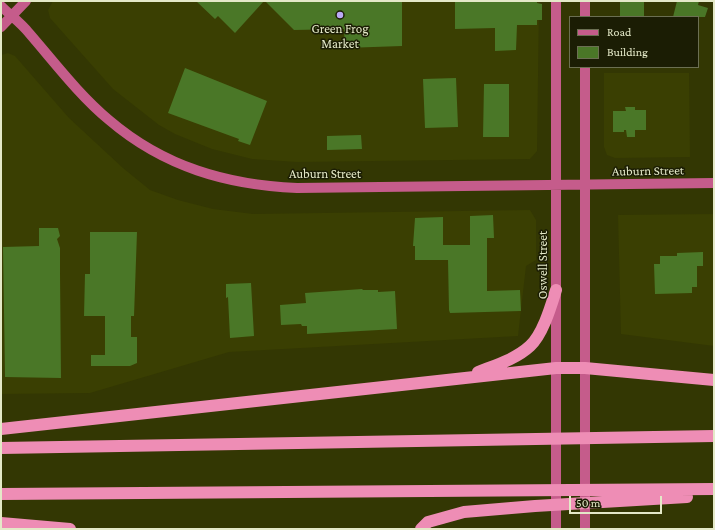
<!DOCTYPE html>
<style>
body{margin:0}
#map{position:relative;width:715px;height:530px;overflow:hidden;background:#333703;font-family:"Crimson Pro",serif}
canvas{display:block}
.frame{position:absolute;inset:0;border:2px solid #e4e9c8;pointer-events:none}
.legend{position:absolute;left:569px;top:16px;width:130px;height:52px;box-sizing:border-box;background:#1b1d04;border:1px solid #6b6f52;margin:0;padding:5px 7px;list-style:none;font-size:12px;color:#e4e9c8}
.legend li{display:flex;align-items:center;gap:8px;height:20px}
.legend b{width:20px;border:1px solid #6b6f52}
.scale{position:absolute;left:569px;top:496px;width:93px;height:18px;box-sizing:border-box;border:2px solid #e4e9c8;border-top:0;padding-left:5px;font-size:12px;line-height:14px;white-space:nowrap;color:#e4e9c8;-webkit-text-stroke:3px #1b1d04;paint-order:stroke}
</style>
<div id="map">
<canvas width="715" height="530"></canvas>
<div class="frame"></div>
<ul class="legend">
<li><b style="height:5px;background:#c55c8b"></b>Road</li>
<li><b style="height:11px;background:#4a7727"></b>Building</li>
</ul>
<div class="scale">50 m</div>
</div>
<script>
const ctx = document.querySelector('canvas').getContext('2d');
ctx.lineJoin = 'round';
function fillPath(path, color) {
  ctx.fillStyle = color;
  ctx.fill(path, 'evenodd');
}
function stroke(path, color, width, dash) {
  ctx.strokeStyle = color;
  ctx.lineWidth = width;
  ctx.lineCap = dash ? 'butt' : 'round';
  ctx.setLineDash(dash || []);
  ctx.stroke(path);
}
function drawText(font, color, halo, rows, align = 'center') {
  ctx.font = font + ' "Crimson Pro",serif';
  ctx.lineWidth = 3;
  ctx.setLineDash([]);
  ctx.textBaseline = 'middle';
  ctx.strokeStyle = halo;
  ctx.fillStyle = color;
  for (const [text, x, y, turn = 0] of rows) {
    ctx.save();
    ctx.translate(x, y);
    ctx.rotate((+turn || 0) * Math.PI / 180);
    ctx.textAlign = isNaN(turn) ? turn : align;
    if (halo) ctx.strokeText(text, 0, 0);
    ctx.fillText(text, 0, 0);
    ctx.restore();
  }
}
fillPath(new Path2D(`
 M53,1H539L537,151L530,159L297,162L252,159L212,149L175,134L159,125L113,89L50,18L48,10Z
 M8,53L15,56L69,118L123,168L150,190L178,200L213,209L253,214L530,210L536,220V260L526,266L518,336L229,352L90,393L1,394V55Z
 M604,73H689L690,157L615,158L607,155L604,147Z
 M714,214V346L621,334L618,215Z`), '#3a3f02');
fillPath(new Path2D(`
 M196,1H264L235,33L218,16L215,19Z
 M265,1H402V46L345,48L344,29L294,30Z
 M455,1H537V3L542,4V20H537V25H517L516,50L495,51V28L455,29Z
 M677,1H699L698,5L708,8L705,17H673Z
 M620,2H644V17H620Z
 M185,68L267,101L250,145L238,141L239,139L168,113Z
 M456,78L458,127L425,128L423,79Z
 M484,84H509V137H483Z
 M625,107H635V110H646V130H635V137H627L626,130H624V132H613V111H626Z
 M361,135L362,149L327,150V136Z
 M493,215L494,238H487V291L520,290L521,311L450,313L449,310L448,260H415V246H413L415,218L443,217V245H470V216Z
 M39,228H58L60,236L57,239L60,248V273L61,378L5,377L3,247L39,246Z
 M90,232H137L134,316H131V337H137V363L130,366H91V355H105V316H84L85,274H90Z
 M703,252V266H697V287H692V293L655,294L654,264H660V256H677V253Z
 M251,283L254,336L230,338L228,297L226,298V284Z
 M362,289L363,290H378V292L395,291L397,329L307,334V326H302L301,324L281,325L280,305L306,303L305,293Z`), '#4a7727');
stroke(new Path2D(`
 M556,1V529
 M585,1V17
 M1,6C10,15 21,23 29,33C55,63 79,95 109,120C164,167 227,185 297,188L714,183
 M1,27L26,1
 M585,529V67`), '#c55c8b', 10);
stroke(new Path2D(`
 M478,372C496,365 516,359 530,346C543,334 551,306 556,290
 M1,429L556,368H585L714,380
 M1,448L714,436
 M1,494L714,489
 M1,523L70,529
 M421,529L428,522L464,512L535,506L687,497`), '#ee8db5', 12);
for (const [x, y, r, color] of [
 [340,15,4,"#bbaaf6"]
]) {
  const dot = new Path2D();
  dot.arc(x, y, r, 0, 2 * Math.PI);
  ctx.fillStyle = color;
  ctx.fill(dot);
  stroke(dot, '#1b1d04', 1.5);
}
drawText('13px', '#e4e9c8', '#1b1d04', [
 ["Green Frog",340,29],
 ["Market",340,44]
]);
drawText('13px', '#e4e9c8', '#1b1d04', [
 ["Auburn Street",648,171,-1],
 ["Auburn Street",325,174],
 ["Oswell Street",543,265,-90]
]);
</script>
